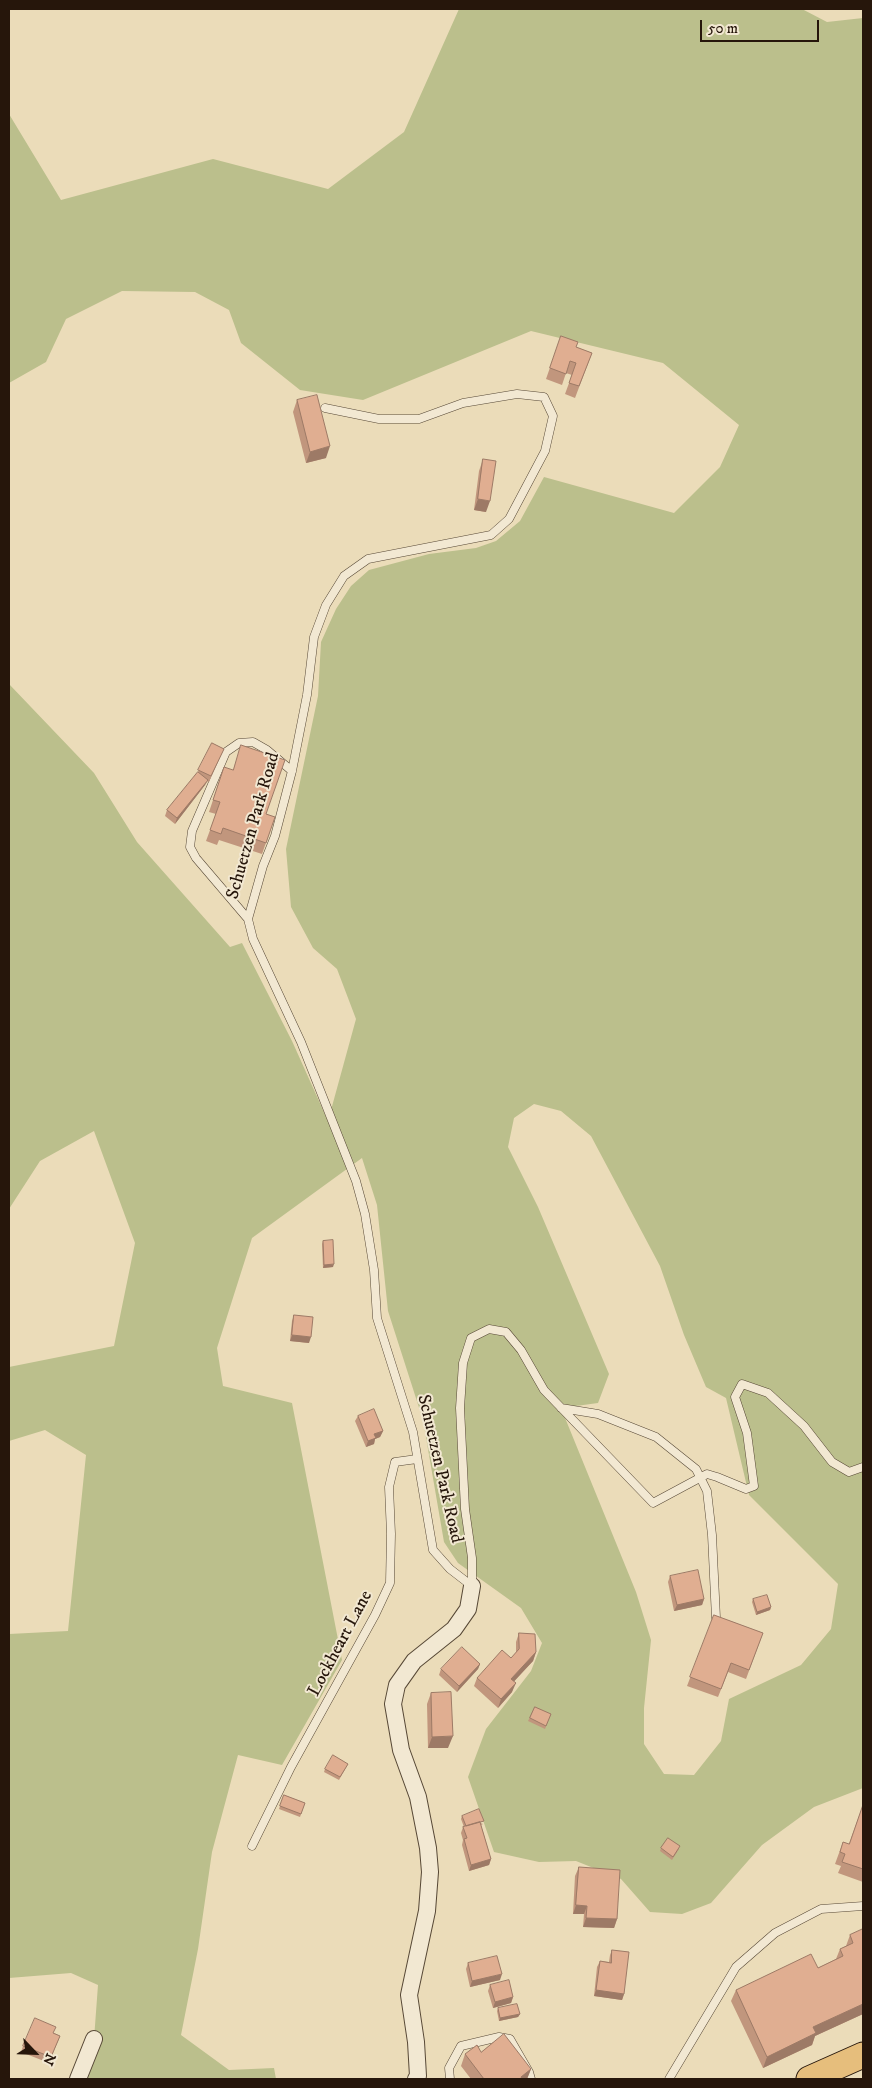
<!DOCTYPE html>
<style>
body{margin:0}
#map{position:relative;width:872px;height:2088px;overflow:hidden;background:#ebdcb9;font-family:"IM FELL DW Pica",serif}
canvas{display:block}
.frame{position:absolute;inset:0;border:10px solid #26160b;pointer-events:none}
.north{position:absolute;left:10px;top:2028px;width:50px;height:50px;-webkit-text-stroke:4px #f2e8d2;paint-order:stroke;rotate:114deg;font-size:14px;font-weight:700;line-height:20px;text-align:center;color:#26160b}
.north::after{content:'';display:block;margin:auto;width:18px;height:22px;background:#26160b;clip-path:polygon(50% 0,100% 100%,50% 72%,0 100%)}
.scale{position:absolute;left:700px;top:20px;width:119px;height:22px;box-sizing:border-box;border:2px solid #26160b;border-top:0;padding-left:6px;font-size:15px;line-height:18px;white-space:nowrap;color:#26160b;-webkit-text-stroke:4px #f2e8d2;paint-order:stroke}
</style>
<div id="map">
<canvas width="872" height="2088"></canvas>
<div class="frame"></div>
<div class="north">N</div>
<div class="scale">50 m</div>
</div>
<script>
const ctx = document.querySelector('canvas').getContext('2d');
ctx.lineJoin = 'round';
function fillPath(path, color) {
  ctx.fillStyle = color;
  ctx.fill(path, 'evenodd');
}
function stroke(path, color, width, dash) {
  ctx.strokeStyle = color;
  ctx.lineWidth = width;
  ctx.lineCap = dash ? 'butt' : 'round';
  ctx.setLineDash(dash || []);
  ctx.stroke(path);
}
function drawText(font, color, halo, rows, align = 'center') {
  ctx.font = font + ' "IM FELL DW Pica",serif';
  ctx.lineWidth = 4;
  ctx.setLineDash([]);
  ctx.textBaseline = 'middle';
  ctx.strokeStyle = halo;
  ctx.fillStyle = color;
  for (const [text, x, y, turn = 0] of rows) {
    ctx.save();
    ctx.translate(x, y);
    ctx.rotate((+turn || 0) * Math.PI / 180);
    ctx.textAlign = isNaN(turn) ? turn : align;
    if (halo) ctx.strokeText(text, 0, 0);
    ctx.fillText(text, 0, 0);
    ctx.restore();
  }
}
fillPath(new Path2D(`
 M459,9H802L827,22L863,18V1788L814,1807L762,1845L711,1903L682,1914L650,1912L621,1879L576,1861L539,1862L494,1852L468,1777L486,1729L531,1671L542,1643L521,1608L458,1563L444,1542L423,1420L388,1311L377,1205L362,1158L252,1238L217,1348L223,1386L292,1403L342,1660L282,1765L238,1755L212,1852L198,1949L181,2035L229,2070L274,2068L276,2079H79L94,2039L98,1985L71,1973L9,1978V1634L68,1631L86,1455L45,1430L9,1441V1367L114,1346L135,1243L94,1131L40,1161L9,1209V684L94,773L137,842L230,947L242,943L292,1041L328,1121L356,1019L337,969L313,948L291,907L286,849L318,696L321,642L336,609L351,586L369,570L429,554L476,548L496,541L520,521L544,477L674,513L720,467L739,425L663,363L531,331L363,400L300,390L241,343L229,310L195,292L122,291L66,319L46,362L9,383V114L61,200L213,159L328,189L404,132ZM534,1104L561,1111L591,1136L660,1266L684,1335L706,1387L726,1398L749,1495L838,1584L831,1629L801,1665L729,1699L721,1741L694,1775L664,1774L644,1744V1708L651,1640L636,1592L561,1408L598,1403L609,1374L538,1207L508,1147L514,1118Z`), '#bbbf8c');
const service = new Path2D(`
 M325,408L379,419H419L463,403L517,394L544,397L553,416L545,451L509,519L491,535L368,559L344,576L326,605L314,637L307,695L292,771L275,836L263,866L248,919L253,939L301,1042L356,1181L365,1214L374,1270L377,1318L413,1432L433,1550L450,1569L472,1586
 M248,919L196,858L190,847L192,831L226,752L239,743L253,742L267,750L292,771
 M561,1408L598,1414L656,1437L696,1469L707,1491L712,1535L716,1618
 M472,1586V1558L465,1509L460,1408L463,1363L471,1338L489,1329L506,1332L521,1350L544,1390L653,1503L707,1474L717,1477L746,1489L754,1486L747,1433L735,1397L742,1384L768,1393L804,1426L832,1462L849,1472L863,1467
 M252,1846L291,1767L375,1615L390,1583L391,1534L389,1487L395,1462L417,1459
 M450,2079L449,2068L461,2046L499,2037L510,2039L529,2072L531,2079
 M669,2079L736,1967L775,1933L821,1909L863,1906`);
const minor = new Path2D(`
 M78,2079L94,2039
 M416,2079L418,2076L416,2042L409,1995L427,1911L430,1872L428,1848L418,1797L401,1750L393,1704L397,1685L414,1661L454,1629L468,1609L472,1586`);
const primary = new Path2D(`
 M809,2079L863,2055`);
stroke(service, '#574836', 9);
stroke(minor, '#574836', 18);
stroke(primary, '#26160b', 27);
stroke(service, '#f2e8d2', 8);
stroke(minor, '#f2e8d2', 16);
stroke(primary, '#e6be7c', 25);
fillPath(new Path2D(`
 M561,336L576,347L592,353L575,398L565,394L572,375L566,373L562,385L546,379Z
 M297,400L326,458L306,463L293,412Z
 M483,459L486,512L474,510L479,471Z
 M212,743L224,749L221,755L209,782L207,781L205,785L175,824L165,816L167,810L198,772Z
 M224,767L266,814L275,817L262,854L219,840L217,845L206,841L216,814L209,812Z
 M323,1241L333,1267L323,1268L322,1244Z
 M294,1315L309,1343L290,1341L292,1321Z
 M358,1416L383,1431L380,1437L375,1439L374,1444L366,1447L355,1421Z
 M670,1576L704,1599L702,1605L674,1611L668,1582Z
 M753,1599L771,1607L770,1610L756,1615L752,1602Z
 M714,1615L763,1633L746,1679L728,1672L718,1697L687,1686Z
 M519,1633L536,1652L533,1661L514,1681L512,1692L498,1708L474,1686L477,1678L511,1658L516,1653V1642Z
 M480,1664L478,1669L457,1692L439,1675L441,1669Z
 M431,1693L448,1748H428L427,1704Z
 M535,1707L551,1714L545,1729L528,1721Z
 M348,1764L339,1780L324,1772L325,1769Z
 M284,1795L305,1803L300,1817L279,1809Z
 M863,1805V1882L838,1873L841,1866L835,1864L843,1842L849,1844Z
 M462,1816L483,1824L481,1825L491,1859L489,1865L469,1871L462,1845L463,1840L461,1833L463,1827H464L461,1819Z
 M661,1848L679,1849L672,1860L660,1851Z
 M579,1867L617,1919L614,1928L583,1927L584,1914H573L575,1876Z
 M863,1929V2014L815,2036L812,2045L763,2068L731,2001L736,1990L818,1968L836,1959L840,1949L846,1946L850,1935Z
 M612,1950L624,1994L622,2000L594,1996L597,1967L600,1961L609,1962L610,1955Z
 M468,1963L500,1980L470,1987L466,1969Z
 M490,1985L513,1997L511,2003L493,2008L488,1991Z
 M498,2008L520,2014L518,2017L499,2021L497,2011Z
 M54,2033L60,2036L49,2063L21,2052L23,2046Z
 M481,2052L531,2069L527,2079H471L461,2066L465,2054Z`), '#c1967d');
fillPath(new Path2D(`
 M330,446L326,458L306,463L310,452Z
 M478,499L490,501L486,512L474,510Z
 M208,780L205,785L175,824L177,818Z
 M334,1264L333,1267L323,1268L324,1265Z
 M292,1335L311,1337L309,1343L290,1341Z
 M383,1431L380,1437L375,1439L374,1444L366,1447L368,1441L374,1434Z
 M704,1599L702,1605L674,1611L677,1605Z
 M771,1607L770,1610L756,1615L757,1612Z
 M536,1652L533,1661L508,1688L511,1679Z
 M480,1664L478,1669L457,1692L459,1686Z
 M516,1683L512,1692L498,1708L501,1699Z
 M453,1736L448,1748H428L432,1737Z
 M491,1859L489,1865L469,1871L471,1865Z
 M576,1905L587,1906L584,1914H573Z
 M586,1918L617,1919L614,1928L583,1927Z
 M502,1974L500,1980L470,1987L472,1981Z
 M596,1990L624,1994L622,2000L594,1996Z
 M513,1997L511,2003L493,2008L495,2002Z
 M863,2004V2014L815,2036L812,2045L763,2068L767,2057L813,2027Z
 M520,2014L518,2017L499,2021L500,2018Z
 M531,2069L527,2079H520L521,2077Z`), '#9d7a66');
const building = new Path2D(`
 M561,336L578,342L576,347L592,353L579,386L569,383L576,363L570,361L566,374L550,368Z
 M317,395L330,446L310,452L297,400Z
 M483,459L496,461L490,501L478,499Z
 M212,743L224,749L211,776L198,770Z
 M241,745L285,760L266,814L275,817L266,843L223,828L221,834L210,830L220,802L213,800L224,767L233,770Z
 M198,772L208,780L177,818L167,810Z
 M333,1240L334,1264L324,1265L323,1241Z
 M294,1315L313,1317L311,1337L292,1335Z
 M374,1409L383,1431L374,1434L376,1438L368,1441L358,1416Z
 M698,1570L704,1599L677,1605L670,1576Z
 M767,1595L771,1607L757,1612L753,1599Z
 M714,1615L763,1633L749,1670L731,1663L721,1689L690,1677Z
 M519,1633L535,1634L536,1652L511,1679L516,1683L501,1699L477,1678L502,1650L511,1658L519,1649Z
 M462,1647L480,1664L459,1686L441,1669Z
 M451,1692L453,1736L432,1737L431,1693Z
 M535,1707L551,1714L546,1726L530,1718Z
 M333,1755L348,1764L340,1777L325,1769Z
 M284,1795L305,1803L301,1814L280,1806Z
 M863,1805V1869L842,1862L845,1854L840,1852L843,1842L849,1844Z
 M479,1809L484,1821L466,1826L462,1816Z
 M480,1822L491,1859L471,1865L464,1839L467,1838L463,1827Z
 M668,1838L680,1846L673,1857L661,1848Z
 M579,1867L620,1870L617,1919L586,1918L587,1906L576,1905Z
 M863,1929V2004L813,2027L816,2033L767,2057L736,1990L811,1954L818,1968L843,1956L840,1949L853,1943L850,1935Z
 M612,1950L629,1952L624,1994L596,1990L600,1961L611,1963Z
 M497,1956L502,1974L472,1981L468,1963Z
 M509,1980L513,1997L495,2002L490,1985Z
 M517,2004L520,2014L500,2018L498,2008Z
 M35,2018L56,2027L53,2033L60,2036L51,2057L23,2046Z
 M504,2034L531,2069L521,2077L522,2079H484L465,2054L477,2045L481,2052Z`);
fillPath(building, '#e0ae91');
stroke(building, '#9d7a66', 1);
drawText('18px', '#26160b', '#f2e8d2', [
 ["Schuetzen Park Road",254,826,-74],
 ["Schuetzen Park Road",439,1469,77],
 ["Lockheart Lane",341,1644,-62]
]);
</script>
